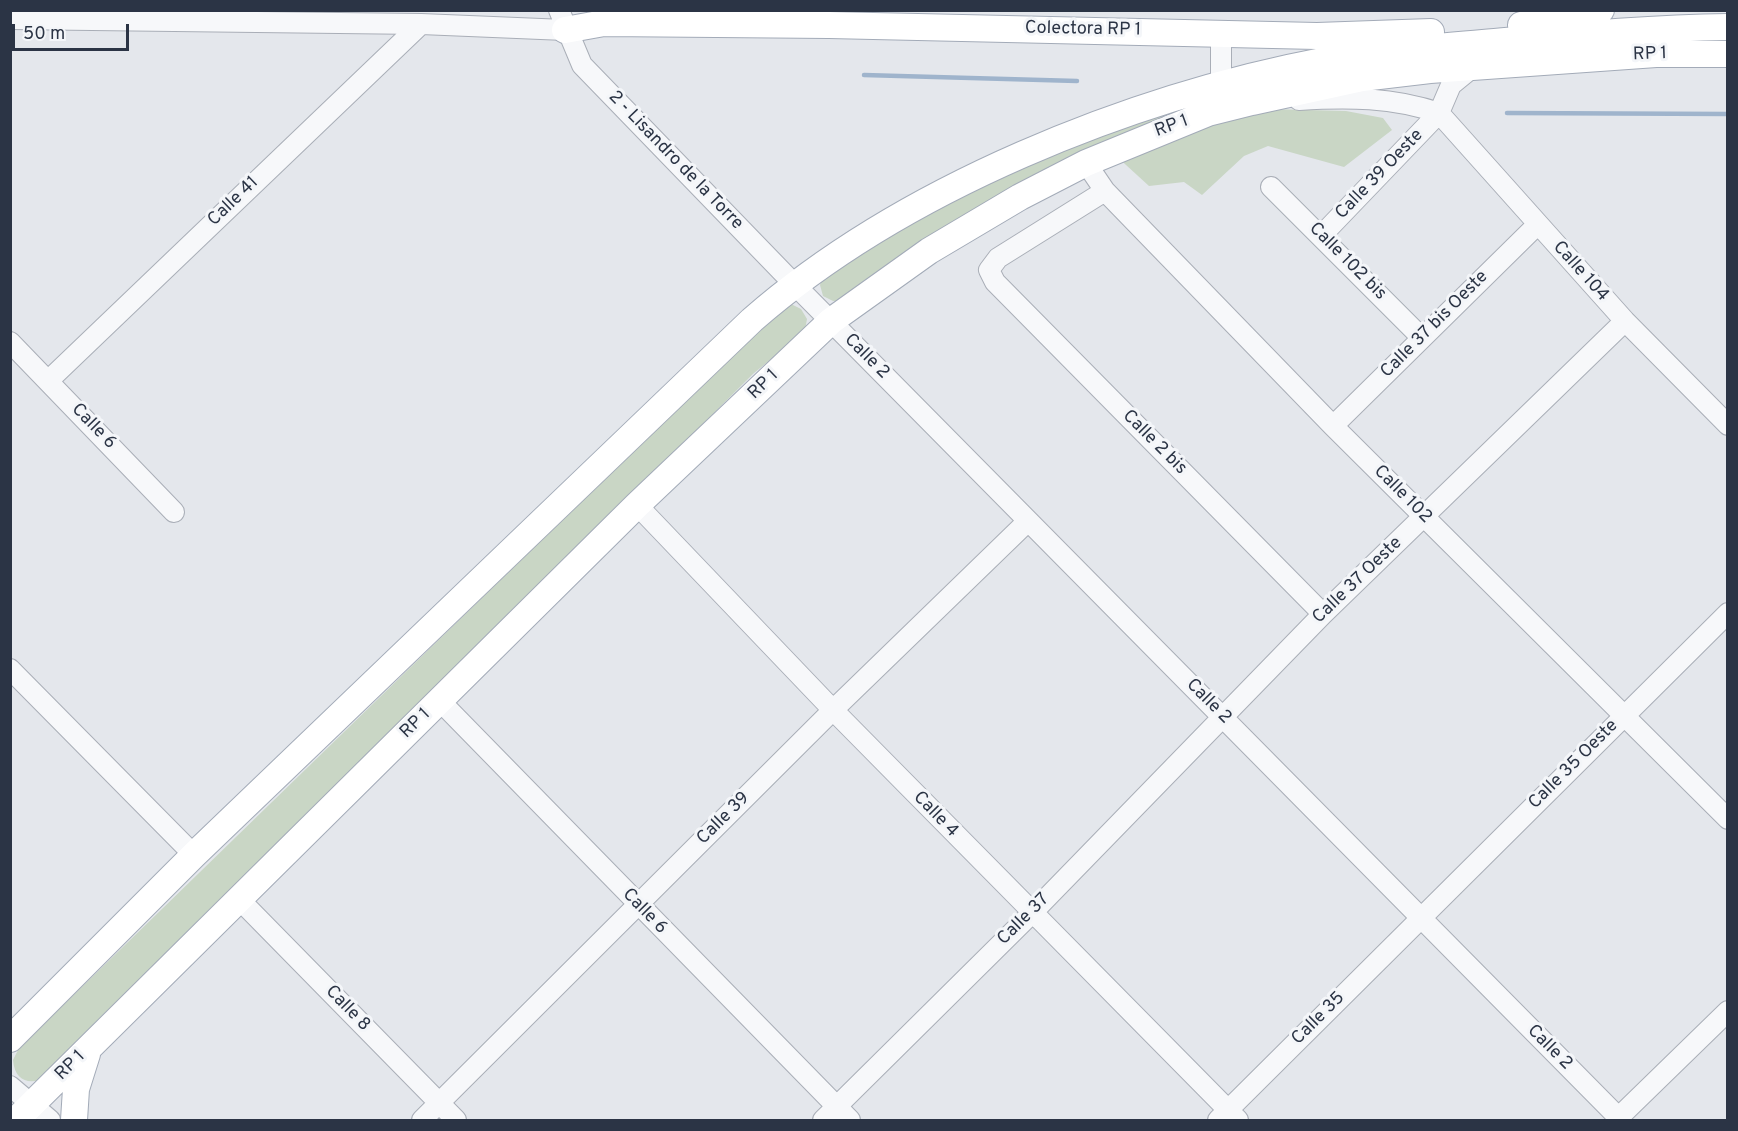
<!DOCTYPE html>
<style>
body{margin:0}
#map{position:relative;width:1738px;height:1131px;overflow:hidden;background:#e4e7ec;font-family:Overpass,sans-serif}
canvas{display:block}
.frame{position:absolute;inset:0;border:12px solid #2b3445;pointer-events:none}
.scale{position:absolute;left:12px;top:24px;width:117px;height:27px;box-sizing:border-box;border:3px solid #2b3445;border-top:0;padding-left:8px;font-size:18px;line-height:21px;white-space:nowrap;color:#2b3445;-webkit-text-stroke:4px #f4f6f9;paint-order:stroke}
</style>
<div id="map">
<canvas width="1738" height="1131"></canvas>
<div class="frame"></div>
<div class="scale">50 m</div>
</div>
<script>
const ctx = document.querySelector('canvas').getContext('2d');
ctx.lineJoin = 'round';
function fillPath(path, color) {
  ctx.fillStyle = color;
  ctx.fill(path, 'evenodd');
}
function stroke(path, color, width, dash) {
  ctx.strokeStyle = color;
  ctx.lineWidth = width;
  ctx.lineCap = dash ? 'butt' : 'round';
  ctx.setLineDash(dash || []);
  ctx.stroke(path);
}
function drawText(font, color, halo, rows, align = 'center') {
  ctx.font = font + ' Overpass,sans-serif';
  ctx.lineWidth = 6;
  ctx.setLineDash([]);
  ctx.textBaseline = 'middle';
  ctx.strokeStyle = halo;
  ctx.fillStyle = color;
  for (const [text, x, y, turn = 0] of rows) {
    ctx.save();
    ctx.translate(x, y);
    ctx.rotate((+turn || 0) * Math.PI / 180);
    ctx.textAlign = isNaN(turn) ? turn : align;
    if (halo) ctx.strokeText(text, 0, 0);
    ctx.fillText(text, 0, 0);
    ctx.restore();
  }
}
fillPath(new Path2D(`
 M1230,94L839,301H833L823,296L820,285L822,279C881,240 942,200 1007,171C1079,139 1154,113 1230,94Z
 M1269,109L1346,111L1383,118L1392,130L1344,167L1268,146L1244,156L1202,195L1184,182L1149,186L1114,154L1213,120Z
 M791,304L801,309L807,319L805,330L801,335L754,373L48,1077C31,1085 15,1083 13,1060L19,1048L780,308Z`), '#c9d6c5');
stroke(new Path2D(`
 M864,75L1077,81
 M1507,113L1728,114`), '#9fb4cc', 4.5);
const minor = new Path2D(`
 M559,10L582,65L794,284L1621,1120
 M10,19L421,24L565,30
 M1221,33V87L1224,96
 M1299,100C1347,97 1393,97 1439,113L1625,321L1728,425
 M1086,163L1105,191L1333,426L1728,819
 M1271,187L1422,338
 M1105,191L998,258L989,270L995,282L1323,614
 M1321,236L1439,113L1451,85L1473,67
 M10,342L174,512
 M48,381L421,24
 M1333,426L1537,225
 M637,505L833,710L1238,1120
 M10,669L194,855
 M439,700L850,1120
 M238,898L456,1120
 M10,1086L50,1120
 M422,1120L833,710L1028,521
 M823,1120L1032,913L1323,614L1625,321
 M1218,1120L1728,613
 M1616,1120L1728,1011`);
const major = new Path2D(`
 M1521,25L1601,10
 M565,30L604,23L829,25L1317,36L1431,32
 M10,1039L194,855L752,320C903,188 1131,97 1327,60C1378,50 1431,48 1483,43C1564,36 1646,28 1728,27
 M16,1120L637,505L831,321L929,251L1020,197L1086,163L1208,113L1252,102L1362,78L1430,70L1656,54H1728
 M74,1120L76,1089L87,1054`);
stroke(minor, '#a9aeb7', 22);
stroke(major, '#a3abb8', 28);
stroke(minor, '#f7f8fa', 20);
stroke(major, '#fff', 26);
drawText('18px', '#2b3445', '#f4f6f9', [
 ["Colectora RP 1",1083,30,1],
 ["RP 1",1650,55,-2],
 ["RP 1",1172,127,-20],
 ["2 - Lisandro de la Torre",675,161,46],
 ["Calle 39 Oeste",1380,175,-46],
 ["Calle 41",234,202,-44],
 ["Calle 102 bis",1347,262,45],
 ["Calle 104",1580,272,48],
 ["Calle 37 bis Oeste",1435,325,-45],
 ["Calle 2",866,357,45],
 ["RP 1",764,385,-44],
 ["Calle 6",93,427,46],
 ["Calle 2 bis",1154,443,45],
 ["Calle 102",1402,495,45],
 ["Calle 37 Oeste",1358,581,-44],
 ["Calle 2",1208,702,45],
 ["RP 1",416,724,-44],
 ["Calle 35 Oeste",1574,765,-45],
 ["Calle 4",935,815,46],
 ["Calle 39",724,819,-45],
 ["Calle 6",644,912,46],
 ["Calle 37",1024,920,-45],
 ["Calle 8",347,1009,46],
 ["Calle 35",1319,1019,-45],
 ["Calle 2",1549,1048,45],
 ["RP 1",71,1066,-45]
]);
</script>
